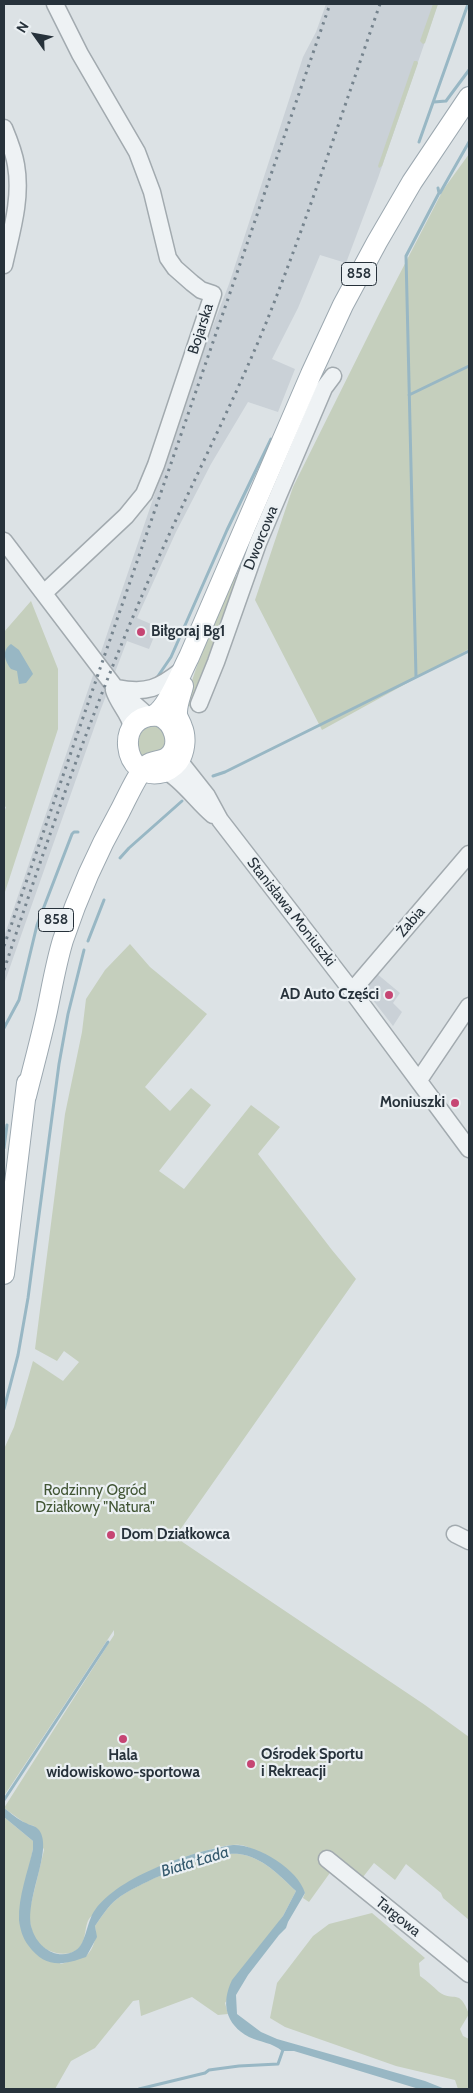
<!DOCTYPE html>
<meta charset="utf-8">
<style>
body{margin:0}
#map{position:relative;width:473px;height:2093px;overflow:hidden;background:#dce2e5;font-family:Cabin,sans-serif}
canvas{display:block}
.frame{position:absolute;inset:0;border:5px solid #27323b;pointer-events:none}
.north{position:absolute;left:10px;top:10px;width:50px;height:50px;-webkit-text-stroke:4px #ebf0f3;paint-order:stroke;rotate:302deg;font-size:14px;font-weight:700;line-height:20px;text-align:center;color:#27323b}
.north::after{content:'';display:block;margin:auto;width:18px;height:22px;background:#27323b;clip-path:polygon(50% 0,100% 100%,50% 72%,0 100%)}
</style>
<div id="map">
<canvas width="473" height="2093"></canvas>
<div class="frame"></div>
<div class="north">N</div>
</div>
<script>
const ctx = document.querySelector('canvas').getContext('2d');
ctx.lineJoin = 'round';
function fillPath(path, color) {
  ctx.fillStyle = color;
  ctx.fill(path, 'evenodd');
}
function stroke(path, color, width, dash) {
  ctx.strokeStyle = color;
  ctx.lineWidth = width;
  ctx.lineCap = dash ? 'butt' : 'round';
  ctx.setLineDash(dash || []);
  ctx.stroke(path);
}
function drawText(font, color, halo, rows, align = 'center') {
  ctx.font = font + ' Cabin,sans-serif';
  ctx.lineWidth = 4.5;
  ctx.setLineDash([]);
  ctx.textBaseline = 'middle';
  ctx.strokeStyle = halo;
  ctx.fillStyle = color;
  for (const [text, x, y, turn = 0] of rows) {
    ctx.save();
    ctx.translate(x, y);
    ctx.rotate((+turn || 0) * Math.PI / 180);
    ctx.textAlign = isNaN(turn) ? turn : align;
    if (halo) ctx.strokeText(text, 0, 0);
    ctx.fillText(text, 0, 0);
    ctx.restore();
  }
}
fillPath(new Path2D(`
 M326,4H438L378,178L346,263L320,255L298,308L272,359L295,369L278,412L248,402L211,464L176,532L137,618L158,627L149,649L127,641L99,714L4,984V937L204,349L229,284L303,57L316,32Z
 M376,973L400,993L393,1003L402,1012L393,1026L362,986Z`), '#cad1d7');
fillPath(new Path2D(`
 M433,4H438L425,43L423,44L420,41Z
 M414,61H417L418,63L382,166L379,168L378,166Z
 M469,154V649L322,730L255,600L293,487L380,312L443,190Z
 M234,577H238L202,681L190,707L185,701L198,663Z
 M31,601L58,669V729L4,895V813L6,807L4,806V632Z
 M155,726C166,730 167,740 163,749L142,758L136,746C140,734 142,727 155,726Z
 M130,944L150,967L207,1014L145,1087L170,1111L191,1088L211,1105L159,1171L184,1189L251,1105L280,1127L258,1154L332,1250L356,1279L175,1537L425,1705L469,1737V1920L443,1898L441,1893L406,1864L395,1880L374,1863L363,1877L332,1853V1870L309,1902L303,1898L305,1893C290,1871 279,1860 254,1850C250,1848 244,1845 240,1845C225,1842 162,1863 149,1872C141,1876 94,1912 89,1919C84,1927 87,1942 77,1950C64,1959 40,1951 34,1937C31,1929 29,1920 29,1912L44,1850L34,1826L26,1824L4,1808L114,1635V1630L4,1796V1449L14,1427L33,1361L63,1381L79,1362L64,1351L57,1361L35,1349L65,1114L82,1032L86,999L105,970Z
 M4,1817L33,1841V1849L20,1911L23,1935L61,1964L86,1956C94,1949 97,1936 95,1926C102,1916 108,1906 117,1899C136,1883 215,1850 239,1854C263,1857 280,1876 296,1891L283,1916L225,2003L228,2014L218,2015L192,1997L141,2016L139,2000L133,2001L95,2048L71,2061L55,2089H4Z
 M372,1913L425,1958L419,1963L420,1976C427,1981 433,1986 439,1992C454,2003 459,1987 469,2014L460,2029L463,2036L469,2039V2089H458L455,2080L396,2066L285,2027L270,2018L277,1983L313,1936L329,1924Z`), '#c5cfbd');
fillPath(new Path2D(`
 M11,644L19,650L32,672L33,674L26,683L19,684L17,671L11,669C5,661 1,651 11,644Z
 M4,1808C11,1813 18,1820 26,1823C31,1826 35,1825 39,1830C54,1850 23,1901 32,1929C37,1947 58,1962 76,1950C86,1944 87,1920 95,1910C119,1876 192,1851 233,1845C257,1844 298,1869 305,1893L288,1922L286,1928L279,1935L248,1975L236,1995L237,2014L261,2032L277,2039L425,2081L445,2089H419L294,2051H282C273,2043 260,2042 249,2037C225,2024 221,2003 232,1980L283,1916L296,1891C280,1876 263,1857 239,1854C215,1850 137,1883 117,1899C108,1906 102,1916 95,1926L97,1937L86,1957C61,1966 45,1968 28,1945C23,1939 20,1929 19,1920C18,1897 28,1871 33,1849V1841L4,1817Z`), '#98b7c4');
stroke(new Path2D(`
 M434,102L446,101L469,70
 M419,142L468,4
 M440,193L469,142
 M409,395L469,366
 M416,677L406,256L439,193L438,188
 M156,679L171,657L227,530L271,439
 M213,776L225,772L469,651
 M120,858L129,848L182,801
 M88,941L104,900
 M4,1028L19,1000L37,925L72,834L74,832H78
 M4,1148L7,1125
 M4,1409L18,1355L28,1298L59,1064L68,1014L84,950
 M4,1800L108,1642
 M139,2089L205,2073L209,2070L239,2066L278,2064L284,2047`), '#98b7c4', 3);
const minor = new Path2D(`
 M4,128C9,140 14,152 16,165C22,199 11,233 4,265
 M4,541L114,686L148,716
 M44,593L126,516L144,494L156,465L213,294L201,290L192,283L175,268L168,258L152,192L137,152L80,54L55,4
 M117,688C147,694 159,688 182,670
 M114,690C118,704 131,715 132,728
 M199,704L216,662L258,543L324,388L333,376
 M173,753L207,796L220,820L352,991L469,1149
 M165,771C181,778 198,803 213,815
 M352,991L469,854
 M419,1080L469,1006
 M455,1534L469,1541
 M327,1859L469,1974`);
const major = new Path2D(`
 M154,715C168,708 181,672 189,657L311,374L343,305L377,242L412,182L469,97
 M26,1096C33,1068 41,1039 47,1011C52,987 56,963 63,940C78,895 97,852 120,811C126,800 138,772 147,765C153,760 162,762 168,757C182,745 174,722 159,716C113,711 121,784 164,772C171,769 177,765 181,757C185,748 186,736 182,727C181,722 176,717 177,712C177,704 181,694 183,686
 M4,1274L27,1083`);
stroke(minor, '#a2aaaf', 19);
stroke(major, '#9ca8b0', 22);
stroke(minor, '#eef2f4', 16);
stroke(major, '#fff', 20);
stroke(new Path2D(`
 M4,946L330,4
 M4,970C47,840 92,710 147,584C185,496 230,411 266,323C308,218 343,110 380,4`), '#76848e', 3, [2.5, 5]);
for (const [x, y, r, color] of [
 [141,632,5,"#c64573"],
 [389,995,5,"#c64573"],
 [455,1103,5,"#c64573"],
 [111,1535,5,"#c64573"],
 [123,1739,5,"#c64573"],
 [251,1764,5,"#c64573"]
]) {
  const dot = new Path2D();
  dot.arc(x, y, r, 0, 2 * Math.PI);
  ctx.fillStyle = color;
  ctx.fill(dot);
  stroke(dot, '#ebf0f3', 2);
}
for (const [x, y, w] of [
 [359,274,35],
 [56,920,35]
]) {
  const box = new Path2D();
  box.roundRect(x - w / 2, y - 11.5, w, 23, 4);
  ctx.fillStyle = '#ebf0f3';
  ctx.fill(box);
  stroke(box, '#27323b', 1);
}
drawText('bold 14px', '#27323b', null, [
 ["858",359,274],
 ["858",56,920]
]);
drawText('15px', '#27323b', '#ebf0f3', [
 ["Bojarska",201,329,-72],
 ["Dworcowa",261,538,-68],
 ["Stanisława Moniuszki",291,912,52],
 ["Żabia",411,922,-49],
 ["Targowa",398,1917,39]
]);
drawText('bold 15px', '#27323b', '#ebf0f3', [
 ["Biłgoraj Bg1",151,632],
 ["AD Auto Części",379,995,"right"],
 ["Moniuszki",445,1103,"right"],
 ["Dom Działkowca",121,1535],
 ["Ośrodek Sportu",261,1755],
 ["i Rekreacji",261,1772],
 ["Hala",123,1756,"center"],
 ["widowiskowo-sportowa",123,1773,"center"]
], 'left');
drawText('15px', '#425635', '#ebf0f3', [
 ["Rodzinny Ogród",95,1491],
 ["Działkowy \"Natura\"",95,1508]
]);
drawText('italic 16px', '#33586c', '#ebf0f3', [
 ["Biała Łada",195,1862,-17]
]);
</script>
